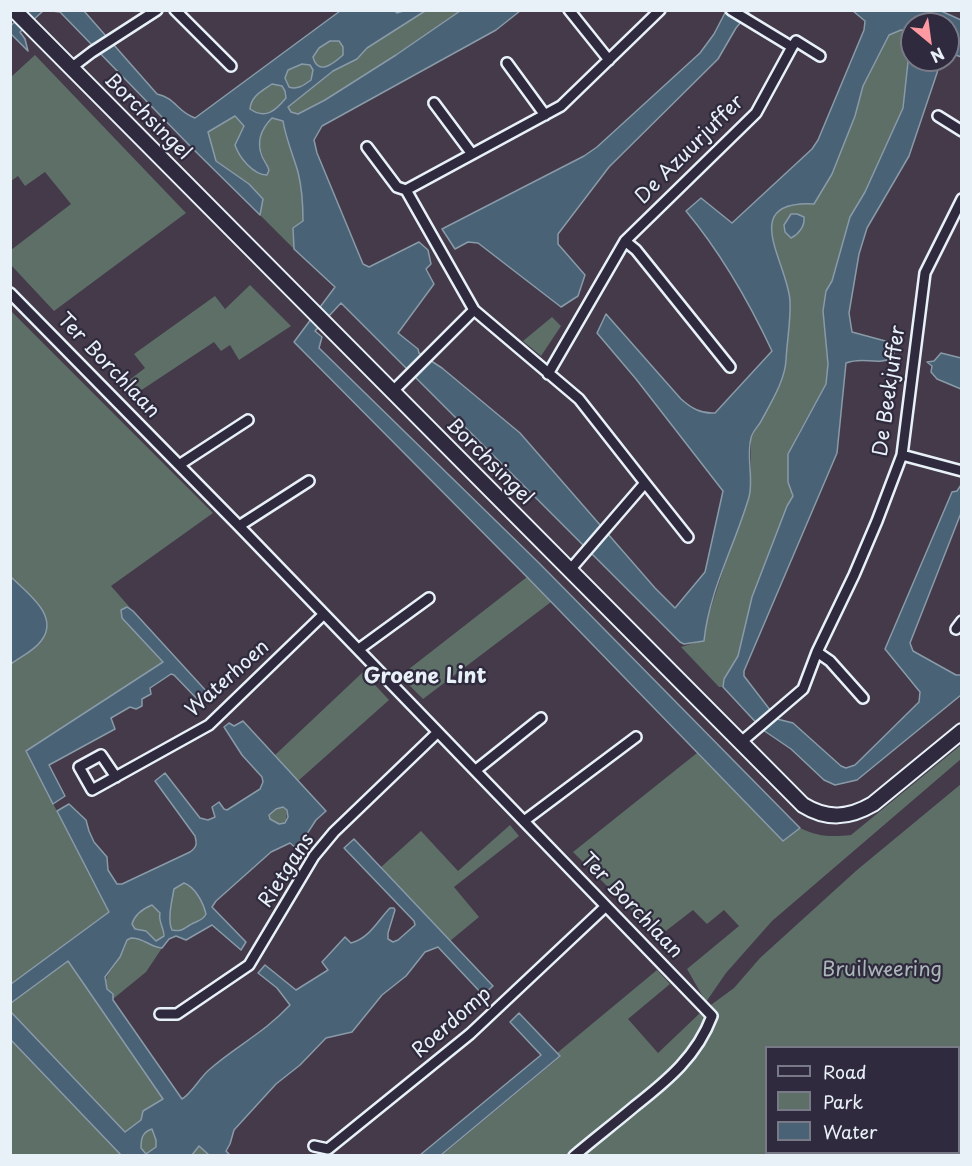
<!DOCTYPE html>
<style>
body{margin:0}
#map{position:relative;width:972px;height:1166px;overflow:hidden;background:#443a49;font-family:"Playpen Sans",sans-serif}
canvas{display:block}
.frame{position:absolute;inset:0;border:12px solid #e8f1f8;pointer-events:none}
.legend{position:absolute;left:765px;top:1046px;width:195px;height:108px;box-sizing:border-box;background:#2f2a3d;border:2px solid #797a88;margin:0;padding:8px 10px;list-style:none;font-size:18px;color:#e8f1f8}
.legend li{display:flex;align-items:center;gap:12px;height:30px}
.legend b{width:30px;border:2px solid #797a88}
.north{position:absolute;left:900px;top:12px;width:60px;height:60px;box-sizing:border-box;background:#2f2a3d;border:2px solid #797a88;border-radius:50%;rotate:151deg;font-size:16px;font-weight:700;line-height:24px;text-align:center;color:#e8f1f8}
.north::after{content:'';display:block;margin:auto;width:21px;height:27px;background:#ff9aa2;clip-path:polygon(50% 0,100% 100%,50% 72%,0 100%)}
</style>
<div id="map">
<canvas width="972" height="1166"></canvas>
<div class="frame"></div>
<ul class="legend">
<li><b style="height:8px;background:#2f2a3d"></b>Road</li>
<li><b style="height:16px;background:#5e6f67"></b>Park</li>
<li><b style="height:16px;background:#4a6275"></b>Water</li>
</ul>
<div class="north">N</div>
</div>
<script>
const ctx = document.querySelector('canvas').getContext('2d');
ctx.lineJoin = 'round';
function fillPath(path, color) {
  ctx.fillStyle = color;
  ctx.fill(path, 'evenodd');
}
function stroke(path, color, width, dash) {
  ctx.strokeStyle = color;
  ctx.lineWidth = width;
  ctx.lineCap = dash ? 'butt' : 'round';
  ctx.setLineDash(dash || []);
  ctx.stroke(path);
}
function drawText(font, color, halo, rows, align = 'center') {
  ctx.font = font + ' "Playpen Sans",sans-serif';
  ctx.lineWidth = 4.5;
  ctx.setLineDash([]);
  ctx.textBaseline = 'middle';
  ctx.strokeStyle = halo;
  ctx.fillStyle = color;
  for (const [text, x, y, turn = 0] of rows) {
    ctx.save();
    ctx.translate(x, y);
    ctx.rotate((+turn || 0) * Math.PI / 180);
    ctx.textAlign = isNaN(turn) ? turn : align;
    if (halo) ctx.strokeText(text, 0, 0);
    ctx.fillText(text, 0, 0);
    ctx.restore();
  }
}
fillPath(new Path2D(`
 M425,11H460L396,55L325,100L297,114L291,112L288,107L333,71L357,59L367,48Z
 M910,29L912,31V53L908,62L903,108L865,192L850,217L832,281L826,292L823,311L828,364L826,384L798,434L788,481L793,496L787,506L752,597L738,656L724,679L723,687H719L681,647L704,640L706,623L751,485V438L774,397L790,300L770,230L773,218L782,208L796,203L813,204L832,174L855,116L863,86L889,35L901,30Z
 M330,41H339L343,47V55C334,63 317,76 313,57L318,48Z
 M35,55L186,213L54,311L11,265V250L71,204L45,172L25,186L18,176L11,181V77Z
 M302,64L310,65L313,70L311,80C304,85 298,90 289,87L285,78L288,70Z
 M272,84L282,86L285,91L286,98C275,111 266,120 250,109C251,96 262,91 272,84Z
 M234,116L244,126L240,135L268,165C256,147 258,132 272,118L283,121C286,139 293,155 298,172C302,188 303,204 303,221L293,228L294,249L260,215L263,199L249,184L216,161L208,132Z
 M250,285L291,326L239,360L230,345L221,351L214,342L134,395L124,384L145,368L134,354L215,296L225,309Z
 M10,310L213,513L111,586L133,611L127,607L122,618L163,662L26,751L109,912L60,948L199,1146L209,1155H11Z
 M552,317L561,326L541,356L523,341Z
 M527,577L551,602L423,699L400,676Z
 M363,672L389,700L298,781L275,755Z
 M961,745V759L772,921L726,973L706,1002L687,969L739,926L724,910L707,924L693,910L658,937L573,852L697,753L783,841L800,828C818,837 832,837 851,835Z
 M961,784V1155L441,1156L560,1057L557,1053L657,970L670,984L628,1019L658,1053L700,1013L734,988L760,958L857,870ZM766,1048H958V1152H766Z
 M283,807L287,810L286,823L279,824L270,819L269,815L276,809Z
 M510,825L519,836L454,887L479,917L450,941L381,867L421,831L458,871Z
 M183,883C195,887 203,902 206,914C200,925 184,932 172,930C167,920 172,900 174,889Z
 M152,905L160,913C160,923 164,929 164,936L155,941L149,933L135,929L132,924C135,914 142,909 152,905Z
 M131,938C145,938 149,947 162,948L146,972L113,999C101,979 105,980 117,962C121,955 123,947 127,940Z`), '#5e6f67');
const water = new Path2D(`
 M393,10L397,13L403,11H425L367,48L357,59L333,71L288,107L291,112L298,114L325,100L396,55L460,11H520L496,30L322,126L314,140L317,153L363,264L369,267L419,242L428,250L431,264L426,269L434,284L398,333L418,349L419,353L442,368L520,433L655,588L675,608L705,572L723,491L636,379L597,333L606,314L681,399C691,408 701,414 715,413L772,351C749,302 721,253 686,211L701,198L732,223L812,149L818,140L864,30L865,21L853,11H941L961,20V57L948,52V24H912V31L901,30L889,35L863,86L855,116L832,174L814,204C737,200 788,263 790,301C791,320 787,341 786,360C785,381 770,404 760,423C757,427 752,433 751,438C746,457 754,479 749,497C735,545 709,591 704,641L684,644L680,642L341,303L315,331L322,337L319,348L540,564L800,828L783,841L527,577L294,342L335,287L294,249L293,228L303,221C303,204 302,188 298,172C293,155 286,139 283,121L272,118C262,128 256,141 262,156C264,161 267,164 269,170L267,175C253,175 239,157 235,145L244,126L235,116L208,132L216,161L249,184L263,199L260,215L189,145L60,12L52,11H84L157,94C176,98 177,112 195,118L340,11ZM330,41H339L343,47V55C333,64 318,76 313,57L319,48ZM302,64L310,65L313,70L311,80C304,85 298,90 289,87L285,78L288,70ZM272,84L282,86L285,91L286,98C276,110 266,120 250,109C251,96 262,91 272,84Z
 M29,11H43L20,32L25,39L28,51L11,34L10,26Z
 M726,11H750L736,28L718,59L609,167L558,234V244L585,275L578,296L561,307L478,243L468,242L455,249L442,229L584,156L597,147L700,53L714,34Z
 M912,53V60H940L937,73L909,156L867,228L859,254L849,313L852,332L889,342L894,352L893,358C875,366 864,356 846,363L837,453L744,671V676L777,719L793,723L841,766L846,768L855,765L919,702L920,692L885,649L952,492L957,491L961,485V513L910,643L913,651L956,675H961V695L857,780L835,785L824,780L791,749L763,730L723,687L724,679L738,656L752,597L787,506L793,496L788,482V454L826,384L828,364L823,311L826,291L832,281L850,217L865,192L903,108L908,62Z
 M791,214H797L804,217C805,226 799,234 791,238L785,232L784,225Z
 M941,353L961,358V389L937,379L931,372L932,366L927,362L934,361Z
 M10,576C26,592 61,616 41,641C34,651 20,657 11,664Z
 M127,607L133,611L208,693L199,701L174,675L171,674L150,688L151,694L142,699V706L136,709L130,707L111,718L115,729L49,765L65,796L53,804L26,751L163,662L122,618L121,610Z
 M243,721L326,811L316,820L297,849L290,843L271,852L216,901L212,907L246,942L241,950L212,925L186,940L176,936L169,939L162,948C149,947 145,938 131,938L127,940L120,957L105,977L107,989L113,994V1000L182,1099C193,1092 199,1078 210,1069C236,1046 264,1033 290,1005L277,988L258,973L265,965L296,990L328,970L322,962L345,937L351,943C370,938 378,920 390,908H394L395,910L388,933V939L393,942L398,940L415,925L414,921L344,848L354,839L493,986L483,995L438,947L425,952L406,976L382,995L352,1032L326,1038L300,1065L276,1084L234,1130L230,1144L226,1151L230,1155H209L199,1146L192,1155H121L11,1040V1012L125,1132L141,1120L143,1111L163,1099L68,961L11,1003V984L109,912L57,811L69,804L86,820L89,831L94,842L107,857L108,870L117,884H122L190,852C197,847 197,844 195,836L155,781L165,773L200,818L208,820L215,817L212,807L219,802L224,809L227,810L260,789L263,782L262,777L242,755L224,727L229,723L234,726ZM283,807L287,810L288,817L285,823L279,824L270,819L269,815L276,809ZM184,883C195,887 203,902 206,914C202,922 197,920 190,925C183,929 182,932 172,930C167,920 172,900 174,889ZM152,905L160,913C158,922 164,927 164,936L156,941L146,931L135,929L132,924C135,914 142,909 152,905ZM152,1129L156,1140V1147L146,1154L141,1148C141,1139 142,1132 152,1129Z
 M519,1013L560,1056L441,1155H420L541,1055L510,1022Z`);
fillPath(water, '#4a6275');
stroke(water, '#899ba9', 1.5);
const minor = new Path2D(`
 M175,10L231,66
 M569,10L609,60
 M731,10L792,47L796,41L820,56
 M507,63L545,115
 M71,68L92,52L157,10
 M434,103L472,154
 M938,116L962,131
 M367,147L397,187L406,190
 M625,241L636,250L730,367
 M10,293L239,526L712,1016C697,1056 668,1080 635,1106C615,1123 594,1139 574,1156
 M474,310L579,399L645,483L569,571
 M548,374L625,241L756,113L792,47
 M392,392L474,310L406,190L561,106L660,10
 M902,455L962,471
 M179,465L248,420
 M645,483L688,537
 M239,526L309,481
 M956,629L962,621
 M359,649L429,598
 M817,652L830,661L863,698
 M740,743L803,689L817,652L854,575L877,521L902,455L925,273L962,199
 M476,770L541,718
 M116,777L101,755L79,767L92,790L209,725L324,614
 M524,821L636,737
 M160,1014H177L249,965L314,856L334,832L438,732
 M314,1146L328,1149L470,1034L605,907`);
const secondary = new Path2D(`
 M14,10L803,805C827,820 849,818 873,804L962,731`);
stroke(minor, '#e8f1f8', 14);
stroke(secondary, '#e8f1f8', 18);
stroke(minor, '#2f2a3d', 9);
stroke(secondary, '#2f2a3d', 14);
drawText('20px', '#e8f1f8', '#2f2a3d', [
 ["Borchsingel",147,117,45],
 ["De Azuurjuffer",690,150,-45],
 ["Ter Borchlaan",108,366,46],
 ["De Beekjuffer",890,391,-82],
 ["Borchsingel",489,462,45],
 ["Waterhoen",228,679,-42],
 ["Rietgans",287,871,-57],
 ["Ter Borchlaan",631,906,46],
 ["Roerdomp",452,1023,-41]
]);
drawText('20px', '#aab6b7', '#2f2a3d', [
 ["Bruilweering",882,970]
]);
drawText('bold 21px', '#e8f1f8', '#2f2a3d', [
 ["Groene Lint",425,677]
]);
</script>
